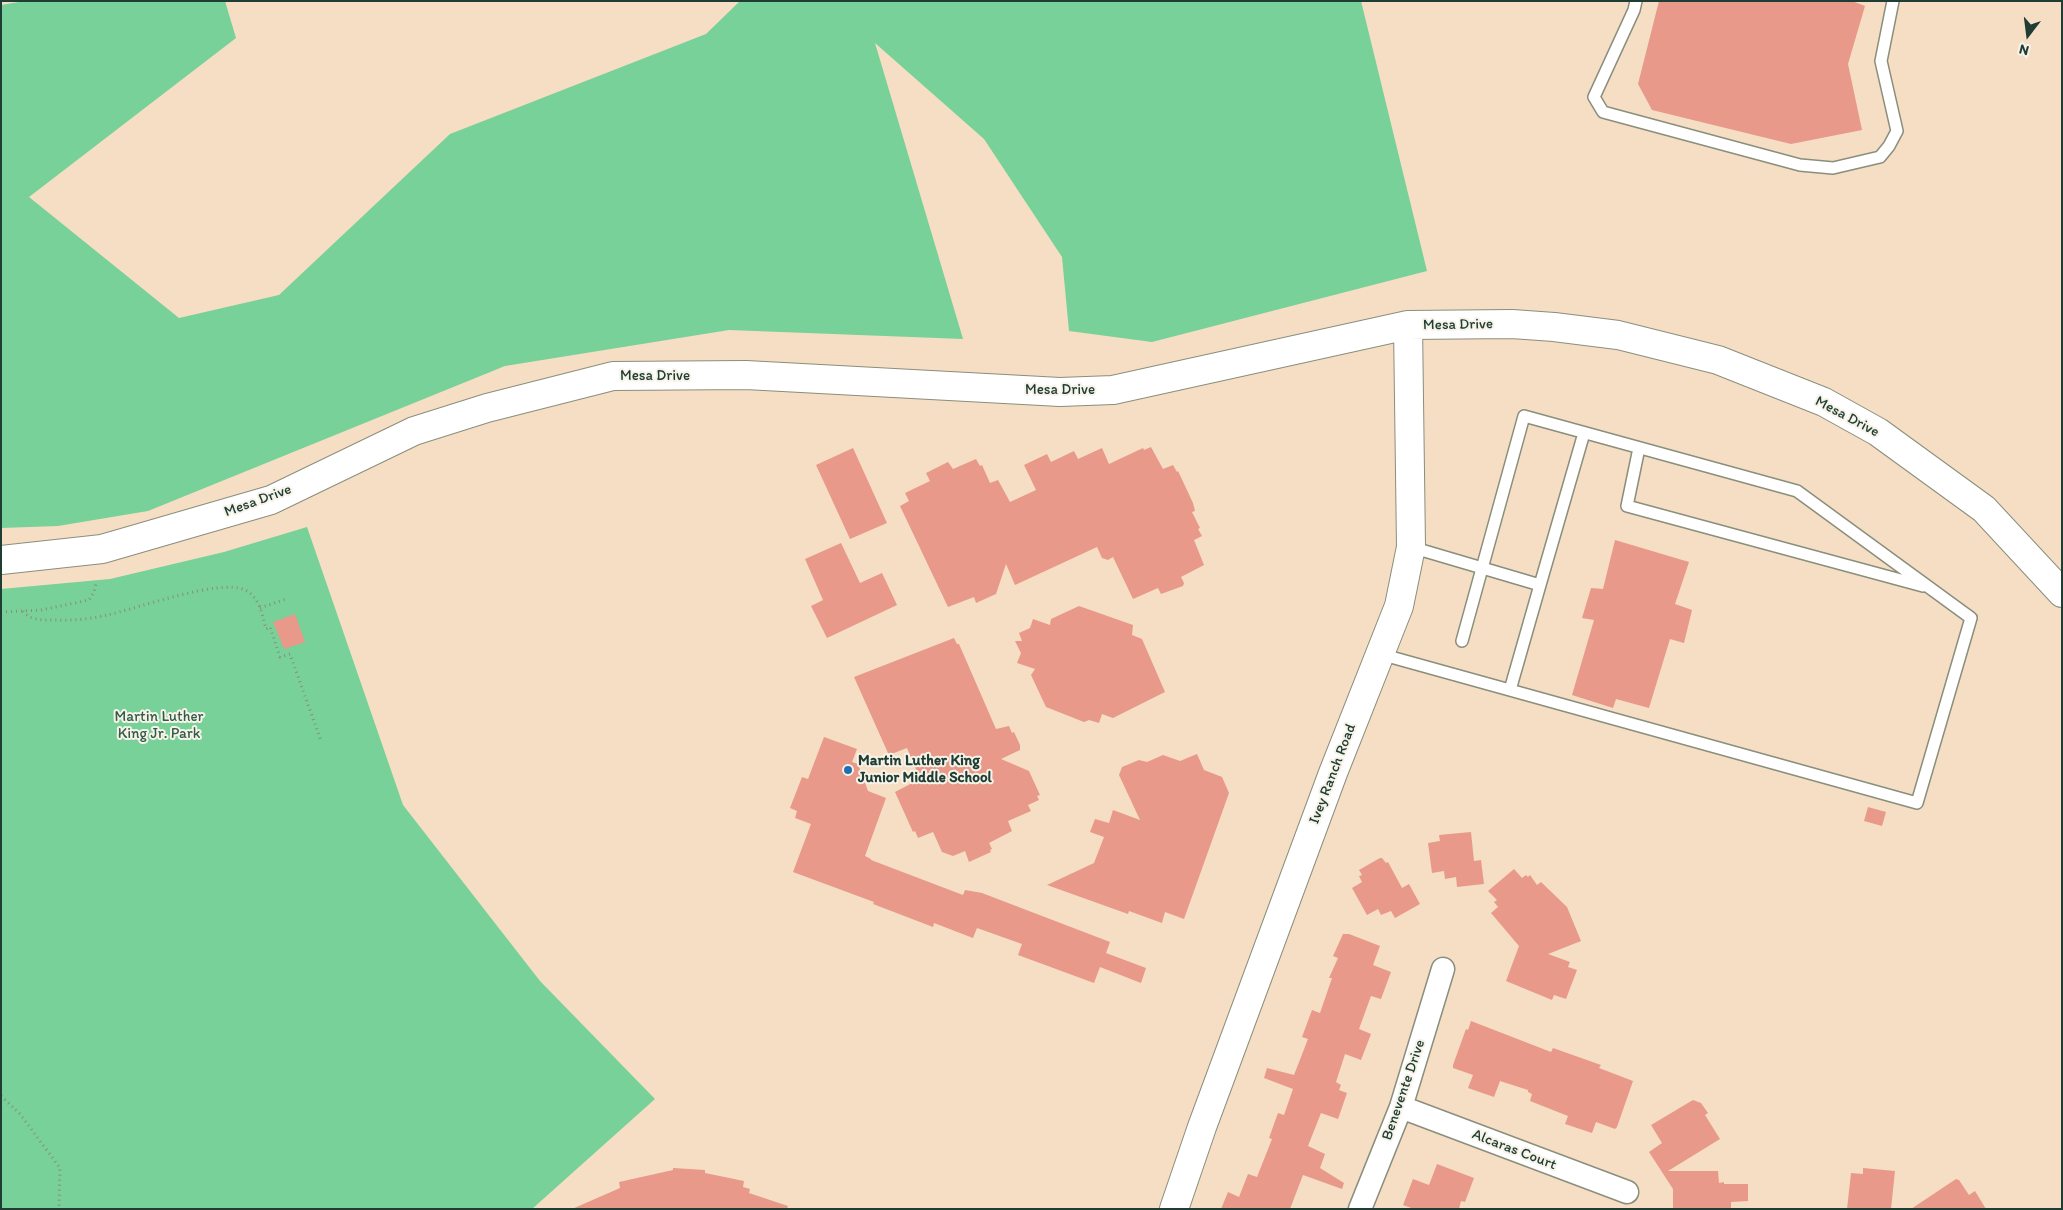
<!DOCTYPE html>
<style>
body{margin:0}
#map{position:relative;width:2063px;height:1210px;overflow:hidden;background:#f5dec4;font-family:Itim,sans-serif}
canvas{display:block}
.frame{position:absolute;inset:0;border:2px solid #1f3d34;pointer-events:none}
.north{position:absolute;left:2003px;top:10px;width:50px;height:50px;-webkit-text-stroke:4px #f7f3e8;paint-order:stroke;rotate:195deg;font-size:14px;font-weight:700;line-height:20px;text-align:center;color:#1f3d34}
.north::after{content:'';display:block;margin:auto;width:18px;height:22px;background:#1f3d34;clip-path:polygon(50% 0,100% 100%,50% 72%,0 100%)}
</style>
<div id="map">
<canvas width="2063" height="1210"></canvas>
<div class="frame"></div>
<div class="north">N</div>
</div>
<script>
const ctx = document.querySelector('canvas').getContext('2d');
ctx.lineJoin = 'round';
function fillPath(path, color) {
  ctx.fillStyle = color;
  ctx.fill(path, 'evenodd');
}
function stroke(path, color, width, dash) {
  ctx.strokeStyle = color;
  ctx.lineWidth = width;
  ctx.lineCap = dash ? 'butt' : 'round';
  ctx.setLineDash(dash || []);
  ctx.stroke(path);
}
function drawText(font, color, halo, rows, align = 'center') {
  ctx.font = font + ' Itim,sans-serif';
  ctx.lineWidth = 4;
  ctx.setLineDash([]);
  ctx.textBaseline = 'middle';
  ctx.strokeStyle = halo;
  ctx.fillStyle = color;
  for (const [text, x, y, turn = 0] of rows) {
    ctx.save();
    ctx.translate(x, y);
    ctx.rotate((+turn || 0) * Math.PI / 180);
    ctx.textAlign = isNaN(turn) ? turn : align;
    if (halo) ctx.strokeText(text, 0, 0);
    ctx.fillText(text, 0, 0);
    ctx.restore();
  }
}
fillPath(new Path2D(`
 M25,1H225L236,38L29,197L179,318L279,295L450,134L706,34L740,1H1361L1427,271L1152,342L1069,331L1062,257L984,139L875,43L963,339L729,330L505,366L148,511L58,526L1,528V5Z
 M307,527L403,805L540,981L655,1099L532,1209H1V589L110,579L224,552Z`), '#77d198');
fillPath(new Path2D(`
 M1659,1H1852L1865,6L1848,64L1862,130L1791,144L1652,110L1638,84Z
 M1151,447L1163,469L1173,465L1177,472L1178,471L1193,503L1195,511L1192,512L1200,528L1198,529L1202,536L1194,540L1204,565L1181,577L1184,583L1183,586L1161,594L1158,588L1133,599L1113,557L1108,560L1102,558L1097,547L1015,585L1006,564L996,594L976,603L974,597L948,607L900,506L909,501L905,493L930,481L926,473L948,462L953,469L976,459L980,466L982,465L990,483L998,480L1010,502L1036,490L1024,465L1047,454L1051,462L1074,451L1078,459L1102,448L1109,464L1143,448L1144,450Z
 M853,448L887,523L850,539L816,465Z
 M1615,540L1689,562L1675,604L1692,610L1684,643L1670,639L1649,708L1616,699L1613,708L1572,695L1594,620L1582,618L1591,588L1603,589Z
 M841,543L860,583L882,573L897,605L827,638L811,606L823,600L805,559Z
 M1079,606L1133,625L1132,635L1142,639L1165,692L1113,718L1102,714L1099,723L1089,720L1084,722L1046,707L1031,675L1035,669L1017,663L1021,653L1015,641H1022L1019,633L1030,628L1033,619L1050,625L1051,619Z
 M295,614L305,642L284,649L273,622Z
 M954,638L957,644H959L996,729L1009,726L1012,733L1014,732L1020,745V750L1001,759L1029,771L1040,795L1037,796L1039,800L1028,805L1031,811L1008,821L1012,831L989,843L992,849L990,850L991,852L969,862L965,851L953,856L942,852L933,832L918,838L915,831L913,832L895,792L920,779L907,748L894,753H888L854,677Z
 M824,737L857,749L852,762L858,764L868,791L886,798L865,856L871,859V860L963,895L965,890L982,893L1110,942L1106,953L1146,968L1141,983L1100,967L1094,983L1018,955L1022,944L977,928L973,938L934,923L933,927L873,904L874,902L793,872L811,824L795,818L797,811L790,808L802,777L808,779Z
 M1197,754L1204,770L1222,777L1229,793L1184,919L1165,912L1162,923L1129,911L1128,914L1047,885L1094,863L1104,837L1090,832L1095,819L1109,823L1113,810L1140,820L1119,775L1122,767L1139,760L1147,762L1163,755L1180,761Z
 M1868,807L1886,812L1882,826L1864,821Z
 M1471,832L1474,861L1481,860L1484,884L1457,887L1456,877L1445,879L1444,871L1432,873L1428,843L1440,841L1439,835Z
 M1380,858H1382L1386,863L1388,862L1402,888L1409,884L1420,904L1395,918L1391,911L1381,915L1378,909L1367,915L1352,888L1362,882L1359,876L1362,875L1359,870Z
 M1514,869L1522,878L1526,875L1528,877L1530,875L1537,885L1541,882L1567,907L1581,941L1548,954L1570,962L1568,967L1577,970L1566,999L1554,995L1552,1000L1506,981L1519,946L1491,913L1498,907L1494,902L1497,900L1488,891Z
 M1343,934H1349L1380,946L1373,965L1391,972L1381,999L1371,996L1359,1029L1371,1034L1361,1060L1345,1054L1336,1082L1341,1085L1339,1090L1347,1093L1338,1119L1321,1113L1308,1146L1325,1154L1320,1168L1344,1183L1342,1189L1303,1175L1290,1209H1221L1228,1192L1239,1197L1248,1174L1257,1177L1272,1139L1269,1138L1278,1113L1284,1115L1293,1089L1264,1078L1267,1068L1294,1075L1308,1039L1302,1037L1312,1010L1320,1013L1332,978H1329L1338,958L1333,956Z
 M1471,1021L1551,1052L1553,1048L1601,1065L1599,1068L1633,1081L1617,1127L1615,1129L1596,1122L1592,1133L1565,1124L1568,1116L1530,1101L1532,1094L1528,1092V1090L1500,1081L1494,1097L1468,1088L1473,1075L1453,1068V1065L1466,1029L1468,1030Z
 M1693,1100L1701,1103L1708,1113L1705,1115L1720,1139L1668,1171H1718L1719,1183L1724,1182V1184H1748V1201L1731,1202V1209H1673V1189L1649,1152L1662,1143L1651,1125Z
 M1437,1164L1474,1178L1465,1202L1461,1201L1459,1209H1414L1403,1205L1413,1179L1429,1185Z
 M673,1168L705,1170V1173L744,1181L743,1187L750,1189L749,1193L788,1206L787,1209H572L620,1188L619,1182L673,1170Z
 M1863,1168L1895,1171L1891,1209H1847L1851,1173L1863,1174Z
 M1956,1179L1959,1180L1969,1195L1975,1191L1986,1209H1911Z`), '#e8998a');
const lane = new Path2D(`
 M1636,1L1634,10L1594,97L1603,112L1800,165L1833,168L1880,157L1889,146L1897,131L1881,61L1893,1
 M1639,448L1627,506L1923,586
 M1411,547L1540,585L1510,690
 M1540,585L1584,433
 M1380,654L1917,803L1971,618L1797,491L1524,416L1462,641`);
const street = new Path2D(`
 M1401,1107L1627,1192
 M1360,1209L1401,1107L1443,969`);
const secondary = new Path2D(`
 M1,560L102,549L271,500L414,431L487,408L613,376L746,375L1060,392L1113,390L1408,325L1512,324L1554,327L1618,335L1718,360L1824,402L1878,432L1984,509L2062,593
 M1174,1209L1202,1127L1333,773L1399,606L1411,547L1408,325`);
stroke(lane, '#8a8e7c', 14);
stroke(street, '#8a8e7c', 25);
stroke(secondary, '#8a8e7c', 30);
stroke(new Path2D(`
 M260,608L286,599
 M23,611C31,621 42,620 54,620C71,621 90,619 107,615C136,609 220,578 245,590C260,598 262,614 266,629L270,627L280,657L290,654L321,741
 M1,612L41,610L89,600L94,592L96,583
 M1,1096L20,1114L60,1168L59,1209`), '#8a8e7c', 3, [1, 4]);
stroke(lane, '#fff', 11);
stroke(street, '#fff', 22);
stroke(secondary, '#fff', 28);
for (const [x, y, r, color] of [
 [848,770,5,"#1f6fb2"]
]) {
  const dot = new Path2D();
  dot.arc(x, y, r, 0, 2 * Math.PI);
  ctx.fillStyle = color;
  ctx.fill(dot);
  stroke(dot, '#f7f3e8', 2);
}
drawText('15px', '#1f3d34', '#f7f3e8', [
 ["Mesa Drive",1458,325,-1],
 ["Mesa Drive",655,376],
 ["Mesa Drive",1060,390],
 ["Mesa Drive",1847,417,28],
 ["Mesa Drive",258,501,-20],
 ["Ivey Ranch Road",1333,774,-69],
 ["Benevente Drive",1404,1090,-71],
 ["Alcaras Court",1514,1150,21]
]);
drawText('15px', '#315b48', '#f7f3e8', [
 ["Martin Luther",159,717],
 ["King Jr. Park",159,734]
]);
drawText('bold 15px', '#1f3d34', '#f7f3e8', [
 ["Martin Luther King",858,761],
 ["Junior Middle School",858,778]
], 'left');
</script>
